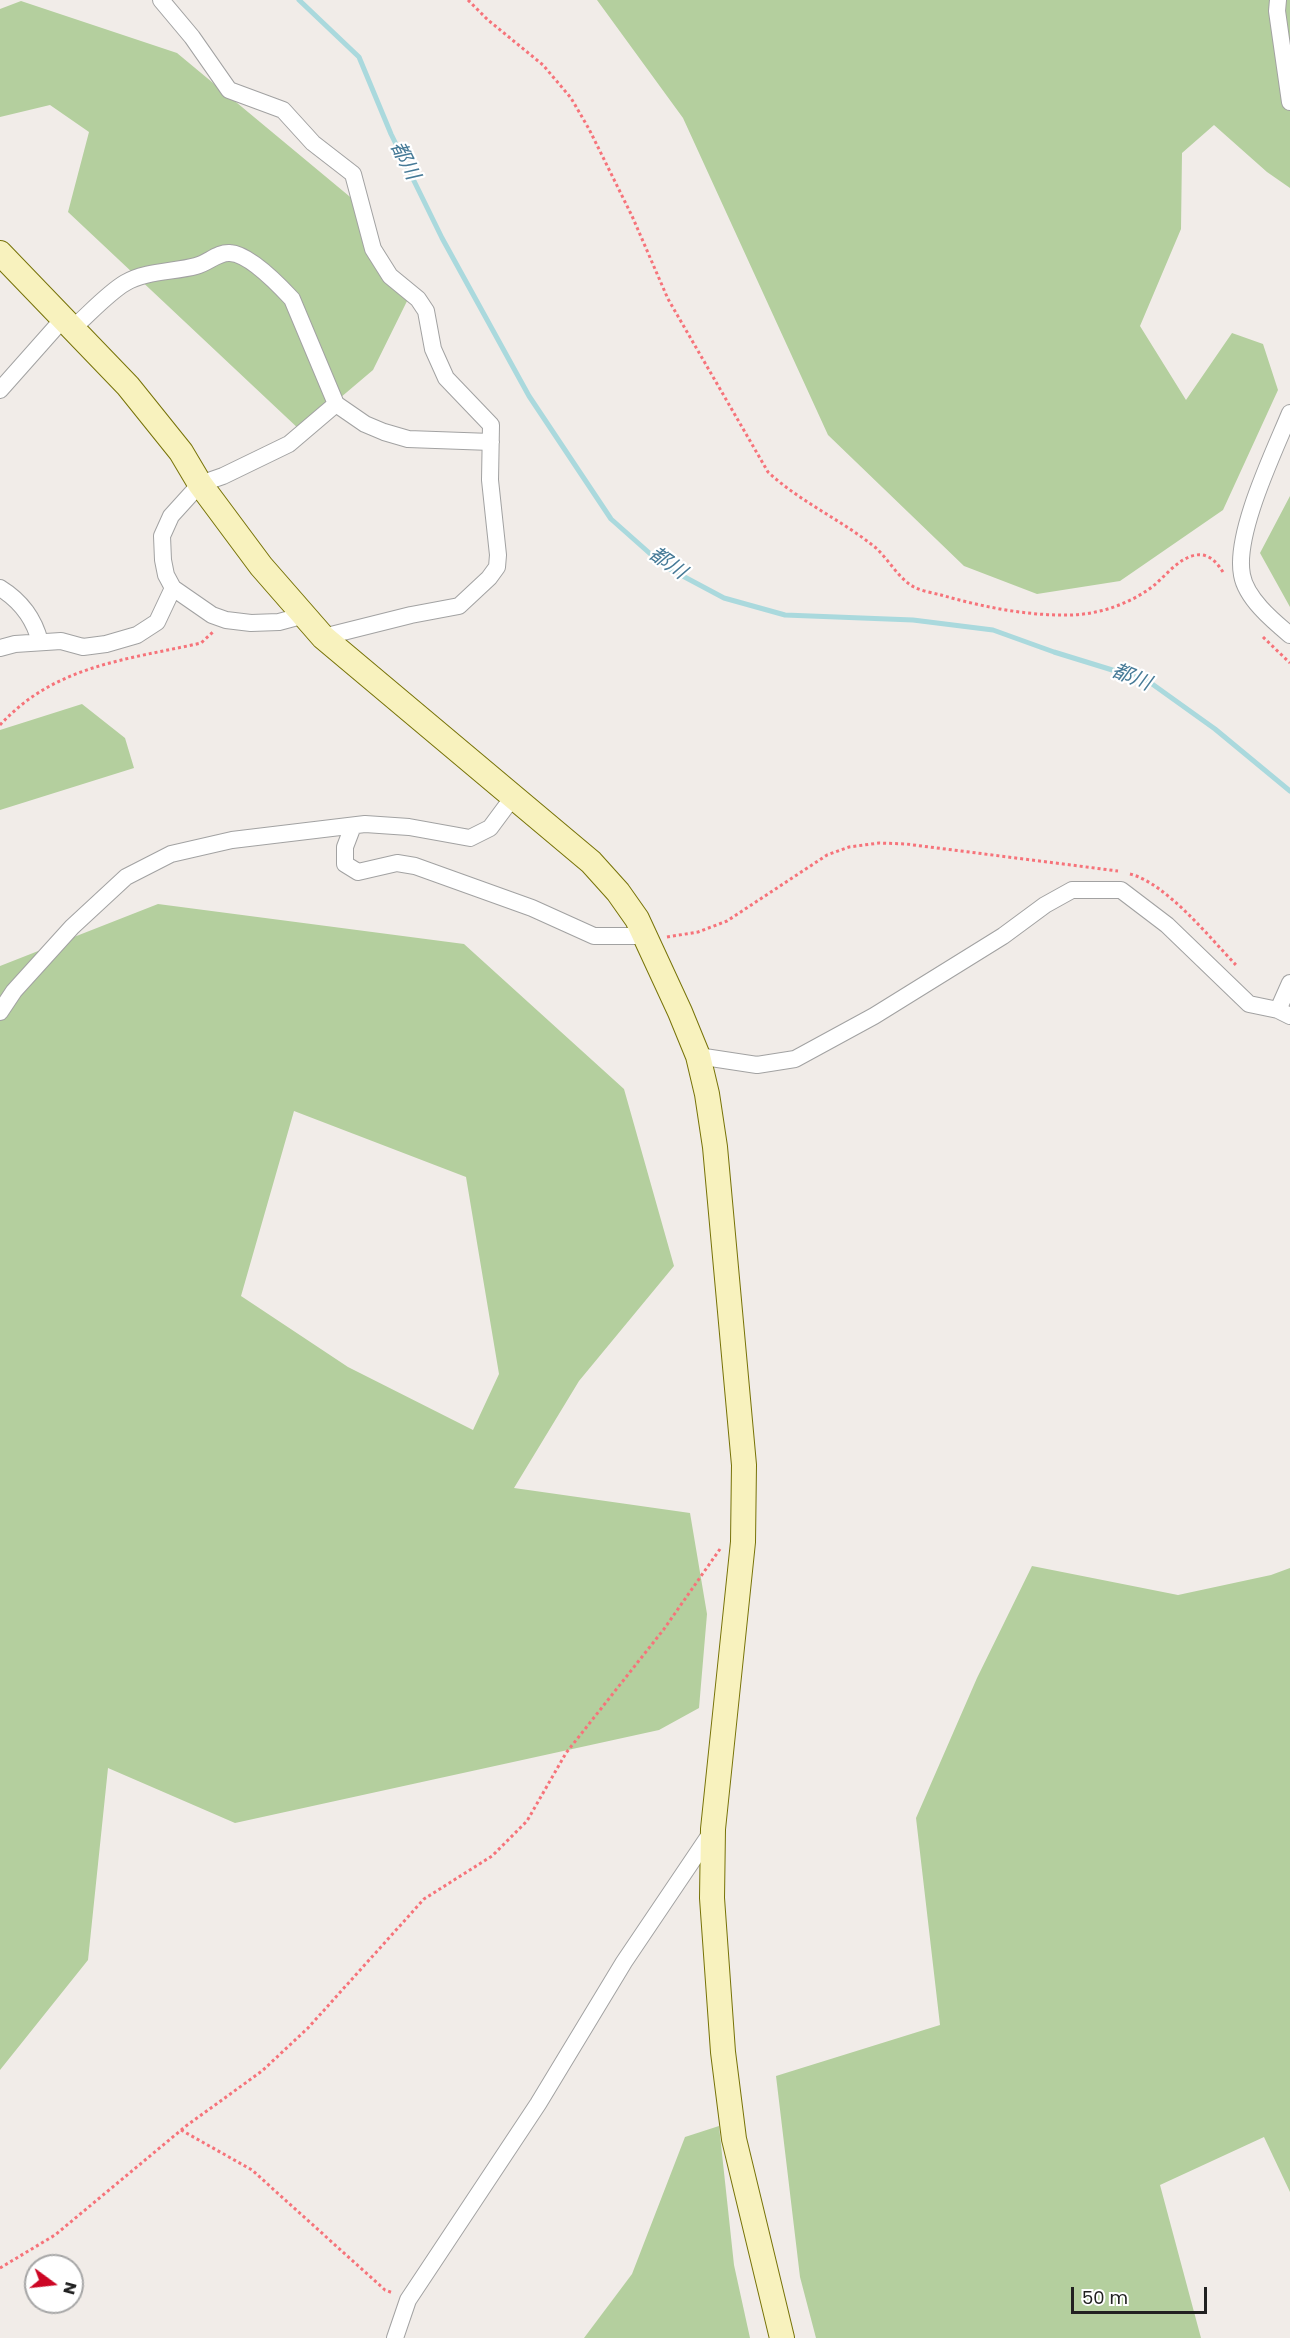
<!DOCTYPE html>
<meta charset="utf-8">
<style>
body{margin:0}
#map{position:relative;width:1290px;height:2338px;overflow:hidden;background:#f1ece8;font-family:Poppins,sans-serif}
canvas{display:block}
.north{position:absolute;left:24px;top:2254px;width:60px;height:60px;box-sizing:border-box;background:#fff;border:2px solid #a6a6a6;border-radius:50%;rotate:105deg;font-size:16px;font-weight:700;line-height:24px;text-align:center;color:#212121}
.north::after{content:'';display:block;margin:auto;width:21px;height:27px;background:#cc0624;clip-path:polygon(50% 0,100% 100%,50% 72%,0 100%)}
.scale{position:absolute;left:1071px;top:2287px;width:136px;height:27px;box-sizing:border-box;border:3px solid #212121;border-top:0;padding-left:8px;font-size:18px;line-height:21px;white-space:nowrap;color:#212121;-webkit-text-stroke:4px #fff;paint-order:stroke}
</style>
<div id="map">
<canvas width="1290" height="2338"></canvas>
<div class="north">N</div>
<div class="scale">50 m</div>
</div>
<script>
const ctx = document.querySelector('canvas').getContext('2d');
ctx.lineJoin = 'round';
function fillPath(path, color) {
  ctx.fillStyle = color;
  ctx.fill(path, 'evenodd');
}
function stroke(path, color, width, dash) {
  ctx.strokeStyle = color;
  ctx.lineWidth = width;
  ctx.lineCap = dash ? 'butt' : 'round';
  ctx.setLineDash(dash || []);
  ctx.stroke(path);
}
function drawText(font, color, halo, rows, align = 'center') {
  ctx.font = font + ' Poppins,"Noto Sans JP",sans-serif';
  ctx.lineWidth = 4.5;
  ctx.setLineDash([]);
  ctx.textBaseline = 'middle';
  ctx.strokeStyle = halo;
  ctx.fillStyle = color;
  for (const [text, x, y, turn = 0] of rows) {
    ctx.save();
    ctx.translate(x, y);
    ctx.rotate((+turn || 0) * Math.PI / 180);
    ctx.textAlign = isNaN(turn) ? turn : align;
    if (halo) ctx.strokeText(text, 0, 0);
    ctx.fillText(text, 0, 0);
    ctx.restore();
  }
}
fillPath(new Path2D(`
 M597,0H1290V188L1267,172L1214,125L1182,153L1181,229L1140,326L1186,400L1232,333L1263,344L1278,390L1223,510L1120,581L1037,594L964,566L828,435L683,118Z
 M21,1L177,53L355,201L410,295L373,370L301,431L68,212L89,132L50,105L0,117V9Z
 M1290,496V607L1260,553Z
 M82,704L125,738L134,768L0,810V730Z
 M158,904L464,944L624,1089L674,1266L579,1381L514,1488L690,1513L707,1614L699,1708L659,1730L235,1823L108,1768L88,1960L0,2070V966ZM294,1111L466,1177L499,1374L473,1430L348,1367L241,1296Z
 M1032,1566L1178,1595L1271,1575L1290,1568V2192L1264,2137L1160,2185L1201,2338H816L800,2277L776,2076L940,2025L916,1818L977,1678Z
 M719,2126L734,2265L750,2338H584L632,2274L685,2137Z`), '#b4cf9e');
stroke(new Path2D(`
 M299,0L359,57L391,134L442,238L529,396L611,519L664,566L724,598L785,615L913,620L993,630L1054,652L1148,681L1215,729L1290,791`), '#aad9dd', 5);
const street = new Path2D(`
 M161,0L192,37L229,90L283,110L313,143L353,174L373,249L390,276L418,299L426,311L433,349L446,378L491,425L490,480L498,555L497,567L489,578L459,606L411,615L323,637
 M1278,0L1277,11L1290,102
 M73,328C88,315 108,293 125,283C145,271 174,272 196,266C208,263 218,252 230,253C249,254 279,285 292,299L336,404L365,424L384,432L408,439L491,442
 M0,390L63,319
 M1290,413C1274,452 1234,534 1242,575C1246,598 1272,620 1290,635
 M0,588C21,601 34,618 40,642
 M305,615L279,622L251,623L226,620L212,615L173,588L166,575L163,560L162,536L171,516L200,484L223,476L289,444L336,404
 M0,648L15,644L61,641L83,647L106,644L137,635L157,622L173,588
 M353,826L345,847V864L358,872L397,863L415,866L532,908L594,936H645
 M1278,1010L1290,983
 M0,1012L14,991L72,927L126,877L171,854L232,840L365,824L409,827L470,838L490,828L513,797
 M698,1056L757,1065L795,1059L874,1016L1003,936L1045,905L1072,890H1121L1167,925L1249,1004L1278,1010L1290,1016
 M395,2338L408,2300L538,2104L624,1962L713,1830`);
const secondary = new Path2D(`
 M0,253L128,386L181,452L200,484L261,566L323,637L591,862L618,892L637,919L680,1012L698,1056L707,1094L715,1147L744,1465L743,1542L713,1829L712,1898L723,2052L734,2139L782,2338`);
stroke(street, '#a2a2a2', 18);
stroke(secondary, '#777308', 26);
stroke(new Path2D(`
 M468,0L488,20L543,65L571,98L589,129L632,216L668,299L768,472C800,502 842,520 876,548C889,560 899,579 914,587C922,591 933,593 941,595C983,607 1027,616 1071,615C1100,614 1129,604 1152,587C1166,576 1178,558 1196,555C1209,553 1218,563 1224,574
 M1263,637L1290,663
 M0,725C55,665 126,660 201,643L213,632
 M1130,874C1166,883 1210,938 1236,965
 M667,937L698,932L727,921L827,855L849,847L879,843L906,844L1118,871
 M181,2130L252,2170L385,2290L393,2293
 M0,2268L55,2235L186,2126L262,2071L308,2028L424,1899L492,1856L527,1821L566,1753L664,1629L720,1549`), '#f6737a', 3, [3, 3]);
stroke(street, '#fff', 16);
stroke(secondary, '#f8f2be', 24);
drawText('italic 20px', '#467a97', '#fff', [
 ["都川",404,161,63],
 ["都川",667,564,35],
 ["都川",1131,678,22]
]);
</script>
